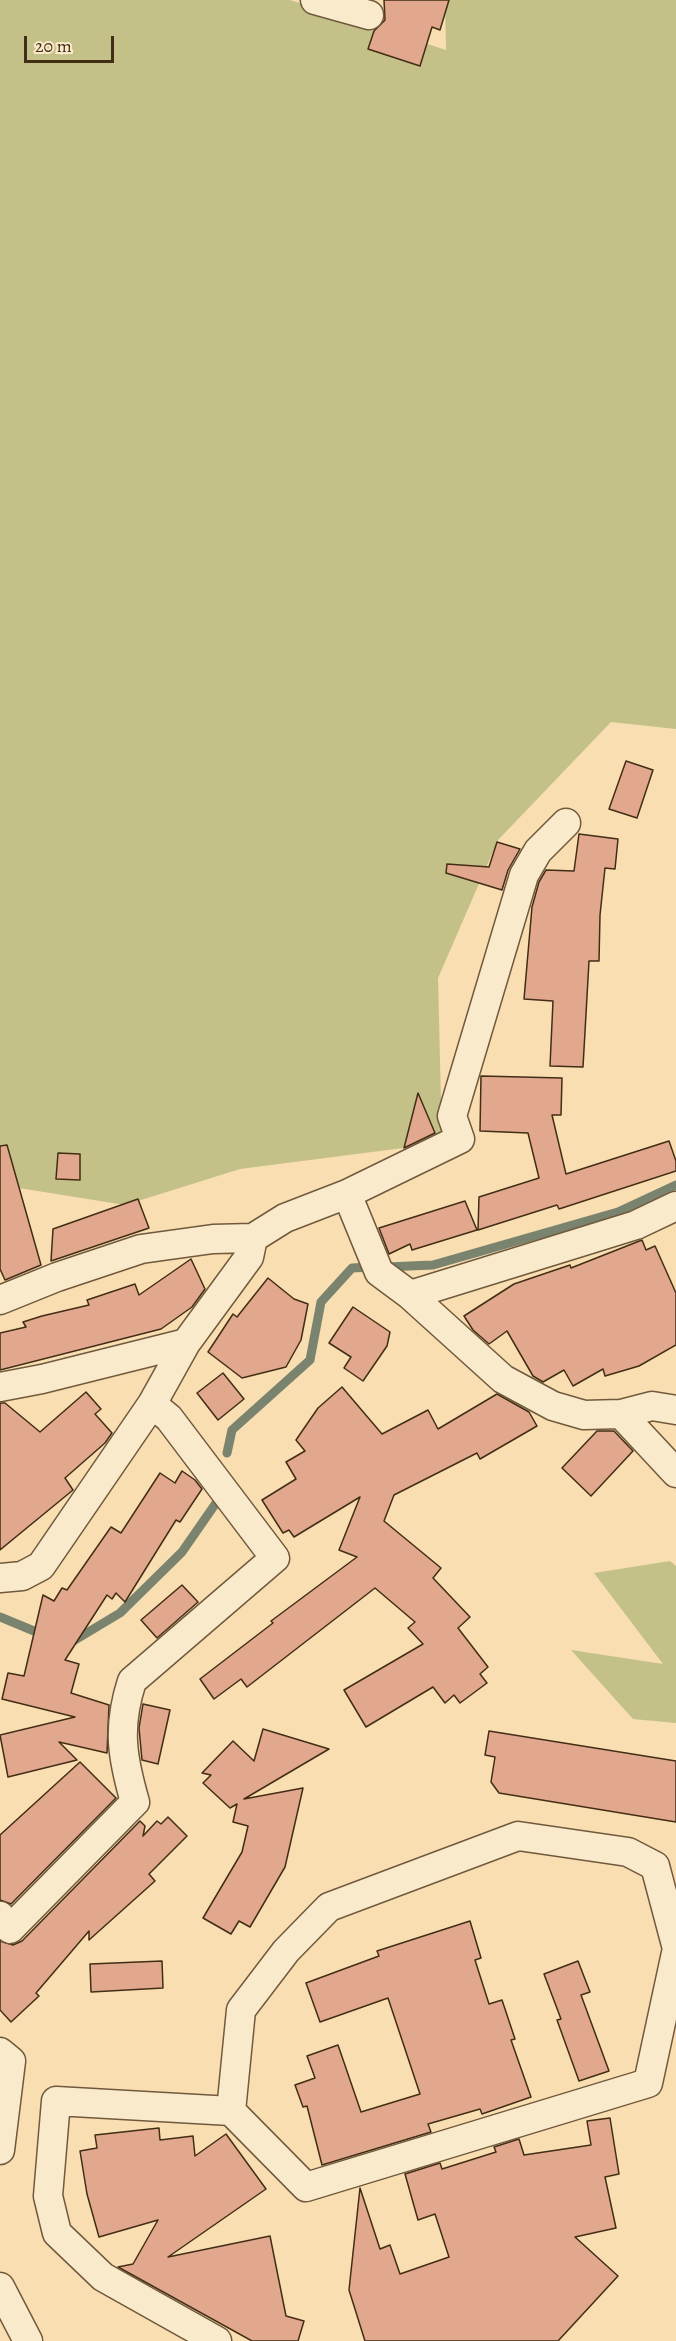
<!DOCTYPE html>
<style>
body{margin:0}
#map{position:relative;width:676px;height:2341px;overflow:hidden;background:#f8deb1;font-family:Alegreya,serif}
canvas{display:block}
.scale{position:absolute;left:24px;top:36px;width:90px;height:27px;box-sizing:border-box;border:3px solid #422d15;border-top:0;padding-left:8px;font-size:18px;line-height:21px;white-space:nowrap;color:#422d15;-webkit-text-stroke:4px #faeacc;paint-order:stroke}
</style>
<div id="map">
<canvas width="676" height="2341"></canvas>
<div class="scale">20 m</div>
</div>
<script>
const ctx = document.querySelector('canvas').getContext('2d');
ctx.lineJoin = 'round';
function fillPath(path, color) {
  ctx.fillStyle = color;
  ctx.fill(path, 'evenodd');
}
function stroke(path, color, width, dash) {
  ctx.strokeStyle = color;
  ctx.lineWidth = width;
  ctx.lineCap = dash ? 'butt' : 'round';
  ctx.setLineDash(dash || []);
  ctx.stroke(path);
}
fillPath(new Path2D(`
 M0,0H290L446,50L445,0H676V729L611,722L498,840L438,978L442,1143L240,1169L125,1205L0,1185Z
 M670,1561L676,1566V1723L633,1719L571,1650L663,1664L594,1573Z`), '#c3c088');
stroke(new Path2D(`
 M386,1267L433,1265L618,1212L676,1185
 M227,1453L232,1430L310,1360L321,1302L352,1268L372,1267
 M0,1617L46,1636
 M70,1643L120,1613L182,1552L216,1503`), '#79836e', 9);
const building = new Path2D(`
 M384,0H449L440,30L432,27L420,66L368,49L374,31L385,20Z
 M626,761L653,770L637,818L609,809Z
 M579,834L618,839L615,869L605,868L600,915L599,961H589L583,1067L550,1066L553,1001L524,999L532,907L539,882L546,870L574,871Z
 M497,842L520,849L508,870L502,890L446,873L447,864L489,867Z
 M481,1076L562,1078L561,1115H552L566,1174L669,1141L676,1161V1171L559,1209L557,1205L478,1230L479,1197L539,1178L528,1133L480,1131Z
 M418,1093L435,1133L404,1148Z
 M7,1145L41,1265L5,1280L0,1269V1146Z
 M58,1153L80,1154V1180L56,1179Z
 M138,1199L149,1228L51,1261L53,1229Z
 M465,1201L477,1230L412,1250L410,1244L389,1254L379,1228Z
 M642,1240L646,1250L655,1246L676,1293V1345L639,1366L605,1376L603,1369L573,1386L564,1370L543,1382L533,1376L507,1331L489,1344L473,1330L464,1316L514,1284L570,1265L571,1268Z
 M191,1259L205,1289L192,1307L161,1329L0,1370V1333L26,1327L23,1322L42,1316L89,1305L87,1300L135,1284L139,1295Z
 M268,1278L294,1299L308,1304L301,1340L286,1367L242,1378L208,1352L233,1314L237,1317Z
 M353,1307L390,1332L387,1346L363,1381L344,1368L351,1357L329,1343Z
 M223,1373L244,1399L218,1420L197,1393Z
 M342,1387L382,1434L428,1410L438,1429L497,1394L529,1412L537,1426L480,1459L477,1453L394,1495L384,1521L441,1568L433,1578L470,1617L458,1628L488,1667L480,1674L487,1683L460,1703L454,1695L445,1703L433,1687L366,1727L344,1690L423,1644L408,1628L415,1622L375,1588L247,1687L241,1679L214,1699L200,1679L273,1623L271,1621L357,1557L339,1550L360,1497L294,1537L289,1530L283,1533L262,1500L296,1479L286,1462L305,1451L296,1440L318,1408Z
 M86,1392L101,1409L95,1414L112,1433L105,1443L65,1478L73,1490L0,1550V1403H5L40,1432Z
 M597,1431H614L633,1451L591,1496L562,1468Z
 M182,1471L195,1480L202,1489L180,1522L176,1520L125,1602L116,1593L112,1599L107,1595L65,1660L79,1664L71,1693L109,1705L107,1753L59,1742L77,1760L8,1777L0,1735L75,1717L2,1699L8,1673L24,1676L43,1595L54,1601L62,1588L67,1590L111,1527L121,1533L160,1473L175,1483Z
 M182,1585L198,1602L157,1638L141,1620Z
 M143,1704L170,1710L158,1764L142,1760L139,1728Z
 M263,1729L329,1749L244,1799L303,1788L285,1867L250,1927L239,1921L231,1934L203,1918L242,1852L248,1826L233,1822L237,1804L230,1808L203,1783L211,1775L202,1773L233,1741L254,1761Z
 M489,1731L676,1761V1822L499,1793L491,1782L495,1757L485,1755Z
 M80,1762L116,1798L11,1904L0,1900V1835Z
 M168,1817L187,1836L149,1874L155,1881L89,1940V1931L36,1993L39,1996L11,2022L0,2010V1941L13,1945L22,1941L140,1821L145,1826L143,1836L157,1821L161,1824Z
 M470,1921L481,1958L475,1960L489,2004L502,2000L515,2039L511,2040L531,2097L482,2114L480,2109L428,2124L431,2132L322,2165L307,2106L303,2107L295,2085L315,2078L307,2056L338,2045L361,2112L420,2094L388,1998L320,2022L306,1983L379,1956L377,1951Z
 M162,1961L163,1988L91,1992L90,1964Z
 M578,1961L590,1992L581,1995L609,2071L579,2081L557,2020L561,2019L544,1974Z
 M610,2118L619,2174L605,2177L616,2228L575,2237L618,2276L558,2341H365L349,2290L360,2188L380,2249L390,2245L400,2274L449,2257L435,2214L418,2220L405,2174L440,2163L442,2169L496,2152L494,2147L519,2139L524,2155L591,2145L587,2121Z
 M159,2128L160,2140L193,2136L195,2156L226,2134L266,2189L168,2257L270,2236L286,2316L304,2321L298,2341H252L118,2267L133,2264L158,2220L99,2237L87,2194L80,2151L97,2148L95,2135Z`);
fillPath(building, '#e2a88e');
stroke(building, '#422d15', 1.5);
const minor = new Path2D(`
 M315,0L369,15
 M347,1194L460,1139L452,1116L524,875L538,851L566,823
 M410,1295L636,1225L676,1206
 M0,1300L57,1277L141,1249L213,1239L253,1238L285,1218L347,1194L379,1272L410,1295L503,1379L553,1406L584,1415L621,1414L652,1406L676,1410
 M0,1387L42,1379L186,1343
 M621,1414L676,1473
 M0,1578L22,1576L41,1566L152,1404L186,1343L249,1257L253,1238
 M0,1916L10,1929L135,1802C122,1757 117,1727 132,1681L275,1558L169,1418L152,1404
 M0,2052L11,2061L0,2150
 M231,2111L241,2010L286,1951L329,1907L518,1836L628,1852L655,1866L676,1945
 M0,2287L28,2341
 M217,2341L103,2277L57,2233L48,2196L56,2101L231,2111L306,2187L648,2083L676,1953`);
stroke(minor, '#70593c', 31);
stroke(minor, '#faeacc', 28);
</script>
